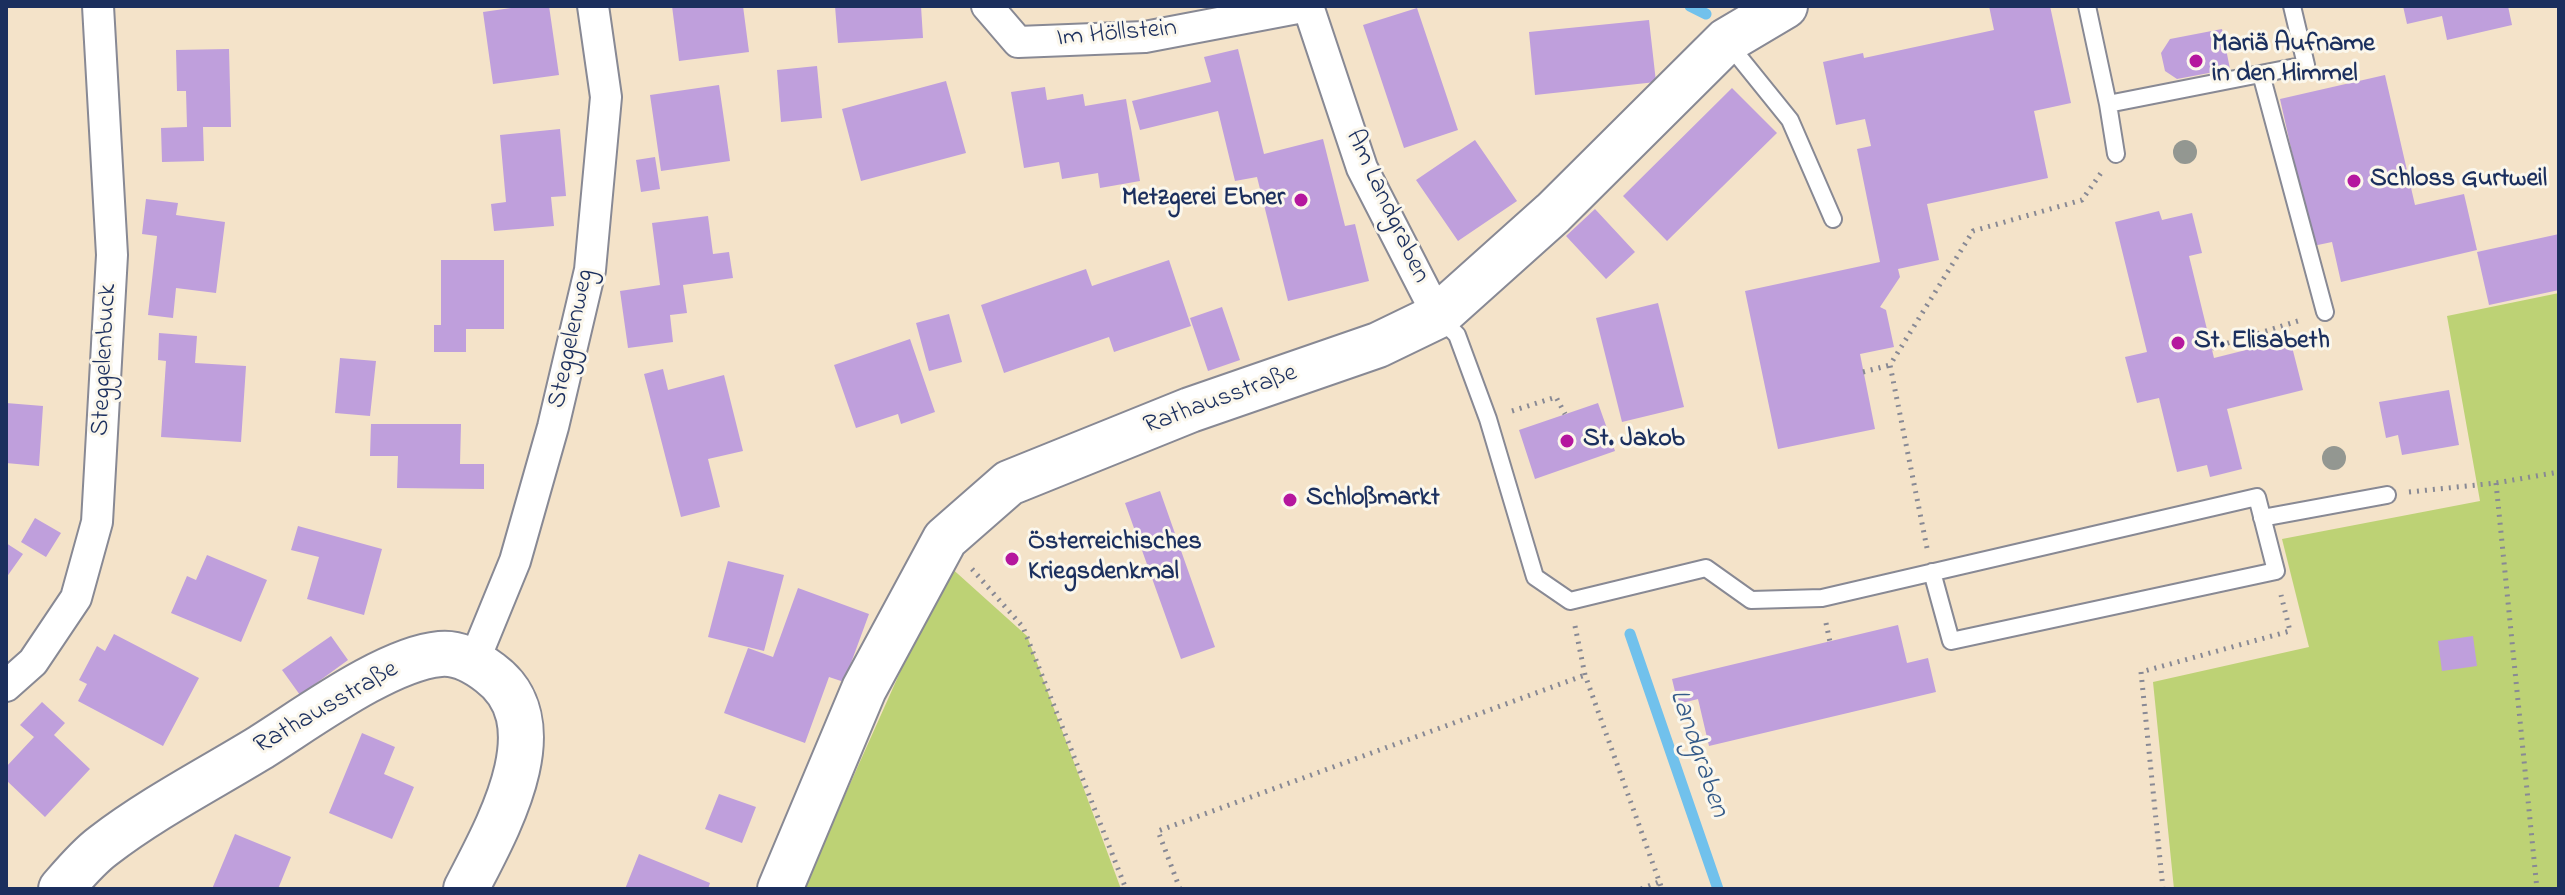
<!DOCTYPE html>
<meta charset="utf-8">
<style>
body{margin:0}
#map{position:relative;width:2565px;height:895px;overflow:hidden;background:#f4e3c9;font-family:"Indie Flower",sans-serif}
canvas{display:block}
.frame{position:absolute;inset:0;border:8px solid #1b2f5e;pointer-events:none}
</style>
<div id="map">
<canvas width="2565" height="895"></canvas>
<div class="frame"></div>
</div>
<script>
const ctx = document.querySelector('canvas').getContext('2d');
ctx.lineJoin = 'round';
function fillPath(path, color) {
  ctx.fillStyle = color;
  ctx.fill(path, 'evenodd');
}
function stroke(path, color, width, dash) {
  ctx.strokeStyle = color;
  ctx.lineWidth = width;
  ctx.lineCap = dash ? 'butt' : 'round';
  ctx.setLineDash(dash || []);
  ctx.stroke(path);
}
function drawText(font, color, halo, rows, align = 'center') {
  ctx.font = font + ' "Indie Flower",sans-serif';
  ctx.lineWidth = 6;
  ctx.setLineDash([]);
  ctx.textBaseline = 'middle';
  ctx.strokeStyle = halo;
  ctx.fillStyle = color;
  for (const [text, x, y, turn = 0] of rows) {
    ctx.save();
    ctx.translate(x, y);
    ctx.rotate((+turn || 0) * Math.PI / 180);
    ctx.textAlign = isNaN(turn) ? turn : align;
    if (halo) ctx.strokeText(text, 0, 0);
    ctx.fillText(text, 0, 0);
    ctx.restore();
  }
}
fillPath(new Path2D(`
 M2559,293V889H2174L2153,682L2309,647L2282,539L2480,501L2447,316Z
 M948,565L1027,636L1121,889H803Z`), '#bdd275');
stroke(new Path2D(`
 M1690,6L1706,14
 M1630,634L1718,889`), '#71c1ec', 11);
fillPath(new Path2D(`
 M525,6H549L559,75L493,84L483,12Z
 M672,6H743L749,52L679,61Z
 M835,6H921L923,38L838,43Z
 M1989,6H2050L2071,103L2034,111L2048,178L1927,204L1939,260L1898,269L1900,277L1880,307L1886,310L1894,347L1860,354L1875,429L1778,449L1745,291L1880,262L1857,149L1871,146L1865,119L1836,125L1823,62L1863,53L1864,58L1994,30Z
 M2403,6H2508L2512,25L2447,40L2442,16L2407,24Z
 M1417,8L1458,130L1404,148L1363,25Z
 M1649,20L1656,82L1535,95L1529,32Z
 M2222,29L2230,69L2177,79L2165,71L2161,53L2170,39Z
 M229,49L231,127H203L204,161L162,162L161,128L187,127L186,91H177L176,50Z
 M1238,49L1264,154L1323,139L1345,226L1355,224L1369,281L1288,301L1257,177L1235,181L1218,111L1140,130L1132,101L1211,82L1204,57Z
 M817,66L822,118L781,122L777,70Z
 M2385,75L2415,205L2464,194L2477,250L2341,282L2332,242L2313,246L2280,99Z
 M946,81L966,153L861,181L842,109Z
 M719,85L730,161L661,171L650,95Z
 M1045,87L1047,100L1083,94L1085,106L1126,99L1140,181L1100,188L1098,173L1062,179L1059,162L1024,168L1011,92Z
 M1732,88L1777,133L1667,241L1623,196Z
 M560,129L566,196L551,197L554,226L494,231L491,204L506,202L500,135Z
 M1475,140L1517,201L1458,241L1416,180Z
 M655,157L660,189L641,192L636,160Z
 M146,199L178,203L176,215L225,222L216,293L176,288L173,318L148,315L157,236L142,234Z
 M1595,209L1635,252L1606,279L1566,236Z
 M2159,211L2162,220L2192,213L2202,253L2189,256L2214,358L2290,339L2303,390L2227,409L2242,469L2210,477L2207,465L2177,472L2159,398L2137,403L2125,357L2147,352L2115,222Z
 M708,216L713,254L729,252L733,278L683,285L687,313L670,315L673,342L628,348L620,291L660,285L652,223Z
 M2559,234V290L2489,305L2477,252Z
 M441,260H504V329H466V352H434V325H441Z
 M1169,260L1191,326L1114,352L1109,337L1004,373L981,305L1086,269L1092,286Z
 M1658,303L1684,407L1622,422L1596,318Z
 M1222,307L1240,360L1208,371L1190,318Z
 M949,314L962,362L929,371L916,323Z
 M159,333L197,336L195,363L246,366L241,442L161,437L166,361L158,360Z
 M910,339L935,412L901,424L898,414L856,428L834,365Z
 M340,358L376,361L370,416L335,413Z
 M663,369L668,390L724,375L743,451L708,459L720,507L681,517L644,374Z
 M2449,390L2459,445L2402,455L2398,435L2386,438L2379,402Z
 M6,403L43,406L39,466L6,463Z
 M1598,403L1615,451L1535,479L1519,430Z
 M371,424H461L460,464H484V489L397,488L398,456H370Z
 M1160,491L1215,647L1181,659L1125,503Z
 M35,518L61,533L46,557L21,542Z
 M298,526L382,549L364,615L307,599L319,557L291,550Z
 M6,543L23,554L6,578Z
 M207,555L267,580L241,642L171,613L187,576L196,580Z
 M728,561L784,575L764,651L708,637Z
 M798,588L869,614L844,682L829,677L805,743L724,713L748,648L773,657Z
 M1898,625L1907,663L1928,658L1936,692L1709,746L1698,699L1678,704L1672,679Z
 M114,634L199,678L163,746L78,701L87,684L79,680L97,646L105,651Z
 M331,636L348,660L300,695L282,670Z
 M2473,636L2477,666L2442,671L2438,641Z
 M42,702L65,723L54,735L90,769L45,817L6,780V767L34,737L20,725Z
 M362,733L395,747L384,774L414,787L392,839L329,813Z
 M719,794L756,807L742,843L705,829Z
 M235,834L291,857L278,889H212Z
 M639,854L710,883L708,889H625Z`), '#bf9fdc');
const lane = new Path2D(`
 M2087,6L2108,104
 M1727,42L1790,120L1833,219
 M2261,74L2325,312
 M2116,154L2108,104L2306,65L2292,6
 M1439,317L1457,335L1488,419L1535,577L1570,601L1706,568L1751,600L1822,598L2257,497L2276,571L1951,641L1932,572
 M2262,518L2387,495`);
const street = new Path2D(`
 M987,6L1018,42L1145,37L1308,6
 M1308,6L1362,168L1438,316
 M474,661L515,561L553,427L590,270L606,97L593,6
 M6,686L33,662L76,598L97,522L112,255L98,6`);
const secondary = new Path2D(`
 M61,889C74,874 87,858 103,846C151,809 207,780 258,749C305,720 386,659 440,654C458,652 477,663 490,673C559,724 495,832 466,889
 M780,889L864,689L945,539L1009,483L1190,410L1378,345L1438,316L1553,213L1726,41L1785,6`);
stroke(lane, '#888994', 20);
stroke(street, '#888994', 34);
stroke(secondary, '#888994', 48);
stroke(new Path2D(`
 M2212,348L2301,320
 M1863,372L1890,365
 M1512,411L1556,397L1565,414
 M2496,483L2537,889
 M2409,492L2496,483L2559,472
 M1927,548L1890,365L1973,231L2082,200L2101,173
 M972,569L1023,627L1126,889
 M1826,623L1830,642
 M1575,626L1585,675L1662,889
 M1180,889L1158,831L1585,675
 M1641,889L1659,882
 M2163,889L2141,672L2290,631L2281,595`), '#888994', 5, [2, 6]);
stroke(lane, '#fff', 16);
stroke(street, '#fff', 30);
stroke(secondary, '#fff', 44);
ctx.fillStyle = '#939791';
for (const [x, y] of [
 [2185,152],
 [2334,458]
]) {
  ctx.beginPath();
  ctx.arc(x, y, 12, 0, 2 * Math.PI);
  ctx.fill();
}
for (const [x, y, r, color] of [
 [2196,61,8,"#b5179e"],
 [2354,181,8,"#b5179e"],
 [1301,200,8,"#b5179e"],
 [2178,343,8,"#b5179e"],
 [1567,441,8,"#b5179e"],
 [1290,500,8,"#b5179e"],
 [1012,559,8,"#b5179e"]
]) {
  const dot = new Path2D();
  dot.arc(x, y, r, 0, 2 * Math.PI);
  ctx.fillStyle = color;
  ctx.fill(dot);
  stroke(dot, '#fbf7ec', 3);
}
drawText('26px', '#1b2f5e', '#fbf7ec', [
 ["Im Höllstein",1117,35,-5],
 ["Am Landgraben",1386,207,65],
 ["Steggelenweg",573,339,-78],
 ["Steggelenbuck",106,360,-87],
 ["Rathausstraße",1221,401,-20],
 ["Rathausstraße",327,709,-30]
]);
drawText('bold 26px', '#1b2f5e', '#fbf7ec', [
 ["Mariä Aufname",2212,46],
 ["in den Himmel",2212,76],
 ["Schloss Gurtweil",2370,181],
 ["Metzgerei Ebner",1285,200,"right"],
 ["St. Elisabeth",2194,343],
 ["St. Jakob",1583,441],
 ["Schloßmarkt",1306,500],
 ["Österreichisches",1028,544],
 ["Kriegsdenkmal",1028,574]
], 'left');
drawText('italic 28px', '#355b89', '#fbf7ec', [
 ["Landgraben",1697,754,71]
]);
</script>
